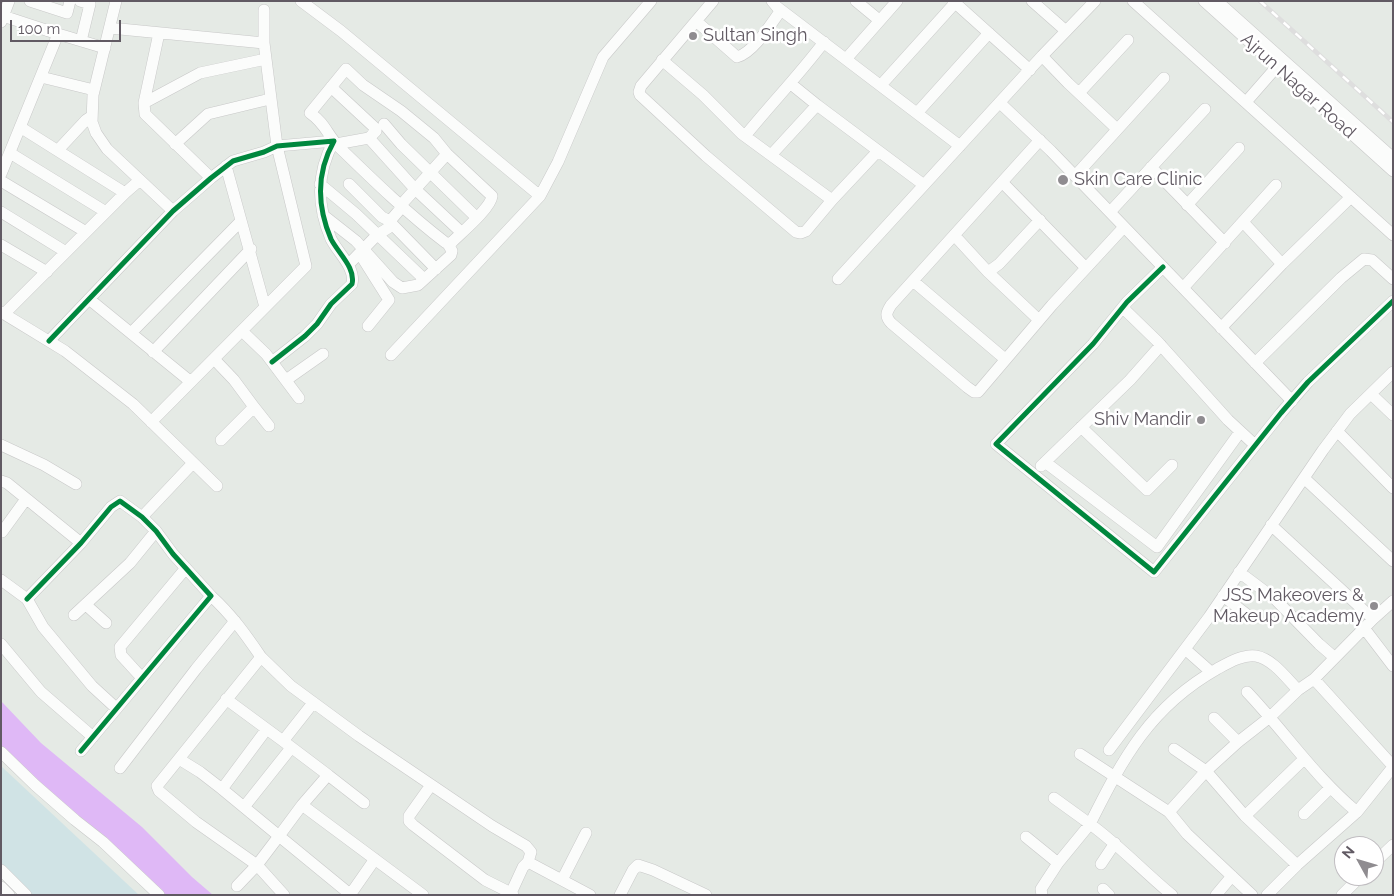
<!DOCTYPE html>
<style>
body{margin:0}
#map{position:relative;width:1394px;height:896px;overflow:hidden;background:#e5eae5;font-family:Raleway,sans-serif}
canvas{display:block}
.frame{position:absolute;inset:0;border:2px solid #615a63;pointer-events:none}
.north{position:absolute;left:1334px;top:836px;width:50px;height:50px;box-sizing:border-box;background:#fff;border:1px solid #c0bdc1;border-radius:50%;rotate:309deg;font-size:14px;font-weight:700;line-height:20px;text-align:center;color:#615a63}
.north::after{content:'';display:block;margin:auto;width:18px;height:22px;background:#8f8c90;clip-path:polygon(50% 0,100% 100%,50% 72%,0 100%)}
.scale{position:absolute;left:10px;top:20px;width:111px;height:22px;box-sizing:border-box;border:2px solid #615a63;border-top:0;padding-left:6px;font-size:15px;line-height:18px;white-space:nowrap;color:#615a63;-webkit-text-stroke:4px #fff;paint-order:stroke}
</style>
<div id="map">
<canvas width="1394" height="896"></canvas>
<div class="frame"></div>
<div class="north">N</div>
<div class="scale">100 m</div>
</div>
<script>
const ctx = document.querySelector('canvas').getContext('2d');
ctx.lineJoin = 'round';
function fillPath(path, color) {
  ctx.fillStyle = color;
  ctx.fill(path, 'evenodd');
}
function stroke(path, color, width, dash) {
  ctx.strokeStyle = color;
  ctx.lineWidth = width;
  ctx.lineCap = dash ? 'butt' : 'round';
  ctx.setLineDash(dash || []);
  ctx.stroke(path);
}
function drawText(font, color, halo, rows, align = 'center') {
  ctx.font = font + ' Raleway,sans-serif';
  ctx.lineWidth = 5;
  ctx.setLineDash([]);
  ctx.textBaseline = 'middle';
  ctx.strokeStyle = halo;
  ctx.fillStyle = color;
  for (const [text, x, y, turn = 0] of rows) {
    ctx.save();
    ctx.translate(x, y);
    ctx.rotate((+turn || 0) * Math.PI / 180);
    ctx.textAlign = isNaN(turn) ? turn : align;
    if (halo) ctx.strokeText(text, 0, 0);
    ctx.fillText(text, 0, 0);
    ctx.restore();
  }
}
fillPath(new Path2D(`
 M1,766L139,895H25L1,871Z`), '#d0e3e5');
fillPath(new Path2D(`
 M1,701L41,743L142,827L192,877L213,895H164L1,748Z`), '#dfb8f6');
const minor = new Path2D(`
 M30,1L67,13L70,1
 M80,1L90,4L81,41
 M116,1L93,95L92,122L96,133L107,149L173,211
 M301,1L341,31L540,196L391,355
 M713,1L641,86L639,92L640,95L706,156L796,232L801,233L806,231L832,200L878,151
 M772,1L777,7L960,146
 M856,1L879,20
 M953,1L1030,70
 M1032,1L1066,31
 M1133,1L1393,235
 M1204,1L1393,171
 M1217,1L1393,158
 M696,21L737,57C753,53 771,24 781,10
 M1,22L9,1
 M110,28L264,43
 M159,33L144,103L145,114L211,178
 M58,34L105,48
 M1042,56L1068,83L1117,129
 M846,59L897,1
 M662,60L703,95L742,134L832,200
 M346,69L363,85L401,111L434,138L447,154L492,196C491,208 461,233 451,243H446C408,214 374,181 340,148C327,135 326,124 310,113Z
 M41,77L94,90
 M791,84L817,105L924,185
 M881,85L955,3
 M331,87L374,127L376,131L369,138L336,144
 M1079,93L1128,40
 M1246,102L1281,62
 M144,103L200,73L266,59
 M1000,103L1051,151L1292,401
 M917,113L989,33
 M384,124L401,144L477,218
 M20,127L125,193
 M745,136C771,104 799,75 824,42
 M369,138L415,189L461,232
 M1040,140L891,305C886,313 885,316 891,323L967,387L974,392H978L1052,305L1124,227
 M175,144L208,114L270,99
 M58,150L86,120L92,116
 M10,153L106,212
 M772,154L817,105
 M226,166L265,307
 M1151,167L1225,243
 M1,174L58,34L3,16
 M1075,176L1164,78
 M1,181L86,232
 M1002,182L1086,268
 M320,184L356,214L424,279
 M349,184L382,217L390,221
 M540,196L558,162L603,57L651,1
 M1187,205L1239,148
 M400,206L447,154
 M1,212L66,252
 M1110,212L1205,109
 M323,215L356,241L393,282L402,288L418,285L451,255L452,251L448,244
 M1243,222L1282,264
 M393,225L436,269
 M954,235L988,272
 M1,245L47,272
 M360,254L389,300L368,326
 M348,265L377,235L393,225L390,221L402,207
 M1163,267L1127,302L1093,344L996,444L1154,572L1281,413L1308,382L1393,301
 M838,279L1042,56L1095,1
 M913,281L1005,359
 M1183,288L1276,185
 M89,299L191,382
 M1123,308L1157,341L1228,420L1255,445
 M1,312L65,351L133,404L217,486
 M4,314L125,193L140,180
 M1039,320L988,272L999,264L1040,220
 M1221,328L1282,264L1351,197
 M242,331L266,354L299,398
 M131,333L241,221
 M49,341L173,211L211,178L233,161L264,152L277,146L334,141C316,173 317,206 331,239C338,253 356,268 352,284L331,304L317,324L305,336L272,362
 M153,352L251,249
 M214,359L234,380L254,407L221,440
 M1255,363L1341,278L1364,259L1372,260L1393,279
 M286,380L323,354
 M1371,394L1393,415
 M254,407L269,426
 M151,422L306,266L277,146L264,43V10
 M1081,427L1147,490L1172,465
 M1337,431L1393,488
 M1,445L44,465L76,484
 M1045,462L1157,547L1240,432
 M1041,466L1130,380L1161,345
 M1304,478L1393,561
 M1,481L7,483L81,543
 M142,517L193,463
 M1271,525L1373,619
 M2,532L26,499
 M1239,572L1275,599L1319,644L1334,657
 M1,580L27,599L43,627L92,686L116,708
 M211,596C231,614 246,635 261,657L157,786L159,791L196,822L257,865L237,886
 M1223,596L1250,617
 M27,599L81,543L111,507L120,501L142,517L156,531L173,554L211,596L81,751
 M86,605L106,623
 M74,615L130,563L156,531
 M1364,628L1393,666
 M1,644L41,692L93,737
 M1185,649L1211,672
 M261,657L291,686L359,736L492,826L526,846L531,852L528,862L590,895
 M142,678L121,655L120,647L186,568
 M1314,679L1393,766
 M1247,692C1285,732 1315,777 1357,812L1297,865
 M226,699L283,741
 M313,703L283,741L328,775L302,805L423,895
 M1214,718L1238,742
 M1174,749L1206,771L1245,816L1297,865L1267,895
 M1109,750L1209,617L1323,450L1350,414L1393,372
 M1,752L35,785L75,820L103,842L159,895
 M1080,754L1169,812L1187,834L1252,895
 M179,759L200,772L222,789L266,730
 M120,768L196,669L235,621
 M328,775L364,803
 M431,785L409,816V821L413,825L485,880L511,893L510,895
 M222,789L279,836L257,865L284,895
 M1054,798L1090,824C1123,758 1150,707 1217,669C1228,663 1243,654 1256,656C1273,659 1287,679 1298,690
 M302,805L279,836L351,895
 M244,807L291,748
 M1169,812L1206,771L1238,742L1270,717L1298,690L1314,679L1373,619L1393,601
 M1357,812L1393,767
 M1304,814L1330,788
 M1245,816L1304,759
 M1026,837L1058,863L1090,824C1119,845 1144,872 1172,895
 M1374,863L1393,845
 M1101,864L1115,843
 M1,870L26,895
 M562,880L586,833
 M1,887L9,895
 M1103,889L1109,895
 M350,895L375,859
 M513,895L511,893L523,867L528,862
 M620,895L633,870L638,865L653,870L706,895
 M1042,895L1041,889L1058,863
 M1216,895L1232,876
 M1342,895L1361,876`);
stroke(minor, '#c8c8c8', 12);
stroke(minor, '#fbfcfb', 11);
const rail = new Path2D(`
 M1260,1L1393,122`);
stroke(rail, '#dedede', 4.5);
stroke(rail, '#fff', 2.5, [8]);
stroke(new Path2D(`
 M1163,267L1127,302L1093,344L996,444L1154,572L1281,413L1308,382L1393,301
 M49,341L173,211L211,178L233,161L264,152L277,146L334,141C316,173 317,206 331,239C338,253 356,268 352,284L331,304L317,324L305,336L272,362
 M27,599L81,543L111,507L120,501L142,517L156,531L173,554L211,596L81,751`), '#00873e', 5);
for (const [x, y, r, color] of [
 [693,36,5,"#8f8c90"],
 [1063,180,6,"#8f8c90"],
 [1201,420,5,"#8f8c90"],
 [1374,606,5,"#8f8c90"]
]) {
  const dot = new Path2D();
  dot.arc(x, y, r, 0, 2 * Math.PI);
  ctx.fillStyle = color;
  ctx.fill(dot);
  stroke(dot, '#fff', 2);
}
drawText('18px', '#615a63', '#fff', [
 ["Sultan Singh",703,36],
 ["Skin Care Clinic",1074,180],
 ["Shiv Mandir",1191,420,"right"],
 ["JSS Makeovers &",1364,596,"right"],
 ["Makeup Academy",1364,617,"right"]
], 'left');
drawText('18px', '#615a63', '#fff', [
 ["Ajrun Nagar Road",1298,86,42]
]);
</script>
